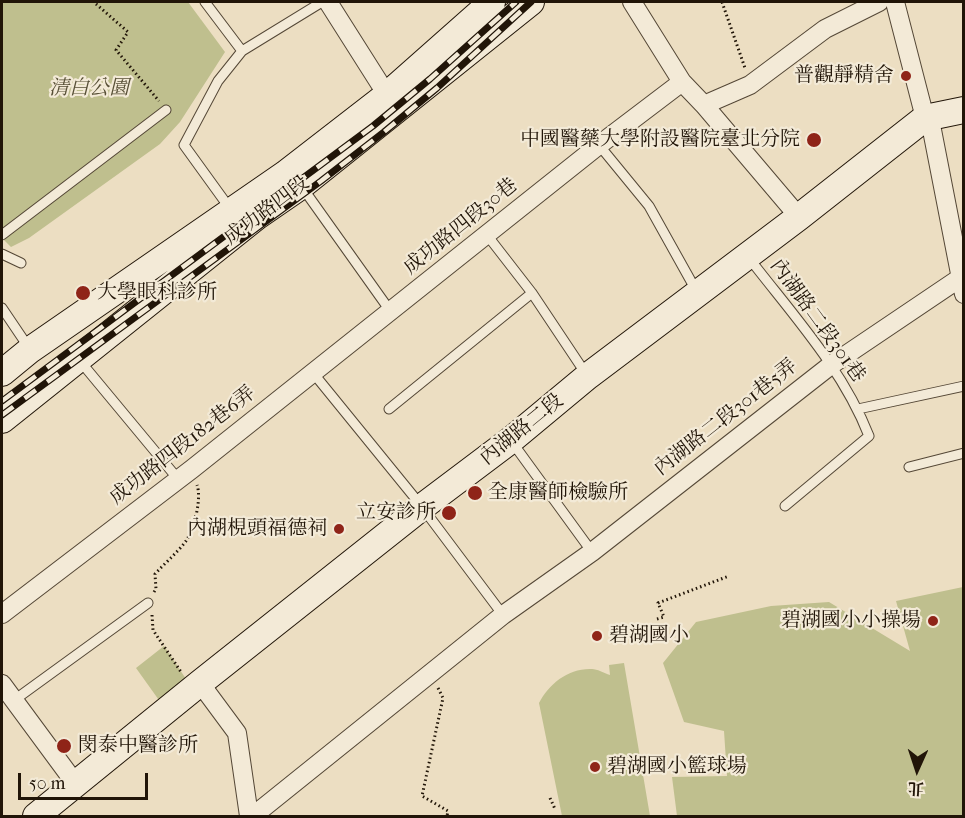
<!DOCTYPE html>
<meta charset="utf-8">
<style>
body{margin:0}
#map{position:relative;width:965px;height:818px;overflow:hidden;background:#ecdec2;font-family:"IM FELL French Canon","Noto Serif TC",serif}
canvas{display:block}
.frame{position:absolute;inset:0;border:3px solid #211508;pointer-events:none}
.north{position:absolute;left:887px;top:740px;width:60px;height:60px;-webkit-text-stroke:4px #f3ead7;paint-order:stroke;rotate:183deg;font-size:16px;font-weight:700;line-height:24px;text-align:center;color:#211508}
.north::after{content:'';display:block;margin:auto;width:21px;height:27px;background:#211508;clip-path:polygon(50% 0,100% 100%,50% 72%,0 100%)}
.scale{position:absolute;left:18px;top:773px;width:130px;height:27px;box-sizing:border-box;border:3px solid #211508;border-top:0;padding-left:8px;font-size:18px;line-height:21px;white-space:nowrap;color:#211508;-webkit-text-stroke:4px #f3ead7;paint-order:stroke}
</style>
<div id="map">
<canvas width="965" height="818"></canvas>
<div class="frame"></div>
<div class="north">北</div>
<div class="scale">50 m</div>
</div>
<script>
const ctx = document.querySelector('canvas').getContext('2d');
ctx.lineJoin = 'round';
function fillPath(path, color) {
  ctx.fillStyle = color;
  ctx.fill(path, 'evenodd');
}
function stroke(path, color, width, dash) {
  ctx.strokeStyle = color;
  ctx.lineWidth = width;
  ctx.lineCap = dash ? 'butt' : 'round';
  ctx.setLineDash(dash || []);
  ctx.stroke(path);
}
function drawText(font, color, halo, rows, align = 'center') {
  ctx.font = font + ' "IM FELL French Canon","Noto Serif TC",serif';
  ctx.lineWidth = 4.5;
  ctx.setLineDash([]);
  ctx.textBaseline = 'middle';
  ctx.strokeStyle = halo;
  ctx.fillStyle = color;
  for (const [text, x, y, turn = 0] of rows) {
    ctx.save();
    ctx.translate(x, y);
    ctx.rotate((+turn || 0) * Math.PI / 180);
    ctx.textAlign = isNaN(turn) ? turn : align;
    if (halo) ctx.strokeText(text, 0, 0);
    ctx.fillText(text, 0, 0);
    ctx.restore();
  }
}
fillPath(new Path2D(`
 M2,2H188L225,52L180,122L160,144L29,238L11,247L2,238Z
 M963,587V816H677L672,777L727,776L724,731L684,722L663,663L696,622L771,606L829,602L910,651L896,601Z
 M164,646L188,682L161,703L136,668Z
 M624,663L650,816H562L539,703C549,684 568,668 592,669C597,669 604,673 610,675L609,665Z`), '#bfbf8e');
const lane = new Path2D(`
 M205,2L242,51L322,2
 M599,145L649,206L697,292
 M302,187L391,312
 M231,210L184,145L218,81L242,51
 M2,235L166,110
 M487,235L532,293L586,374
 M2,254L21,263
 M749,258C792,314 843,369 869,436L785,506
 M2,308L29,348
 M80,361L178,479
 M314,374L419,503L503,615
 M389,409L532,293
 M858,409L964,386
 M512,442L592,552
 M909,467L964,453
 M13,701L148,603`);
const street = new Path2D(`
 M328,2L387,95
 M632,2L682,82L704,105L799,217
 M895,2L925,118L932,130L964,294
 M704,105L750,85L825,29L879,2
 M2,614L192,469L599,145L682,82
 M200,683L237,733L249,816
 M2,684L75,783
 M253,816L503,615L592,552L831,365L960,278`);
const secondary = new Path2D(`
 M2,373L30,350L285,174L387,95L492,2
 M2,420L256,217L301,186L531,2
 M36,816L200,683L422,507L511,440L588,376L799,217L925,118L964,110`);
stroke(lane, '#544736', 11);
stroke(street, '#544736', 20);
stroke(secondary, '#211508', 28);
stroke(new Path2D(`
 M722,2L745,68
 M96,4L128,32L116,50L159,101
 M154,592L156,589L155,574C165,563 177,553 186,541C194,529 202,499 197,485
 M152,615L153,630L181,672
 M657,619L664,617L658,603L729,576
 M438,688L443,698L422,796L448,811L447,816
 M550,798L555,809`), '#211508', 3, [1.5, 3]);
stroke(lane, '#f3ead7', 9);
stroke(street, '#f3ead7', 18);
stroke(secondary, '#f3ead7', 26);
const rail = new Path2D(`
 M2,401L373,126L430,79L516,2
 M2,415L321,181L384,132L437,88L531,2`);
stroke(rail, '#211508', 7);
stroke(rail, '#f3ead7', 4.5, [14]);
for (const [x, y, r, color] of [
 [906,76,6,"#8f2418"],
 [814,140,8,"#8f2418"],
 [83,293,8,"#8f2418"],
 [475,493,8,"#8f2418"],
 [449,513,8,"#8f2418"],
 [339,529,6,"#8f2418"],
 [933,621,6,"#8f2418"],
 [597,636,6,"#8f2418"],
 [64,746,8,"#8f2418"],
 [595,767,6,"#8f2418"]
]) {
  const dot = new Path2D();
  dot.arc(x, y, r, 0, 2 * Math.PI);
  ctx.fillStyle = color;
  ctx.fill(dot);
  stroke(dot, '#f3ead7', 2);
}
drawText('20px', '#211508', '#f3ead7', [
 ["普觀靜精舍",894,76],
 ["中國醫藥大學附設醫院臺北分院",800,140],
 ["大學眼科診所",97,293,"left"],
 ["全康醫師檢驗所",488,493,"left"],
 ["立安診所",436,513],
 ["內湖梘頭福德祠",327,529],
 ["碧湖國小小操場",921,621],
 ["碧湖國小",609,636,"left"],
 ["閔泰中醫診所",78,746,"left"],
 ["碧湖國小籃球場",607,767,"left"]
], 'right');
drawText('italic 20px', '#585037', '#f3ead7', [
 ["清白公園",89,89]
]);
drawText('20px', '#211508', '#f3ead7', [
 ["成功路四段",267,211,-37],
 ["成功路四段30巷",461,227,-39],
 ["內湖路二段301巷",817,321,54],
 ["內湖路二段301巷5弄",726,418,-38],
 ["內湖路二段",522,430,-39],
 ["成功路四段182巷6弄",183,446,-38]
]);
</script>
